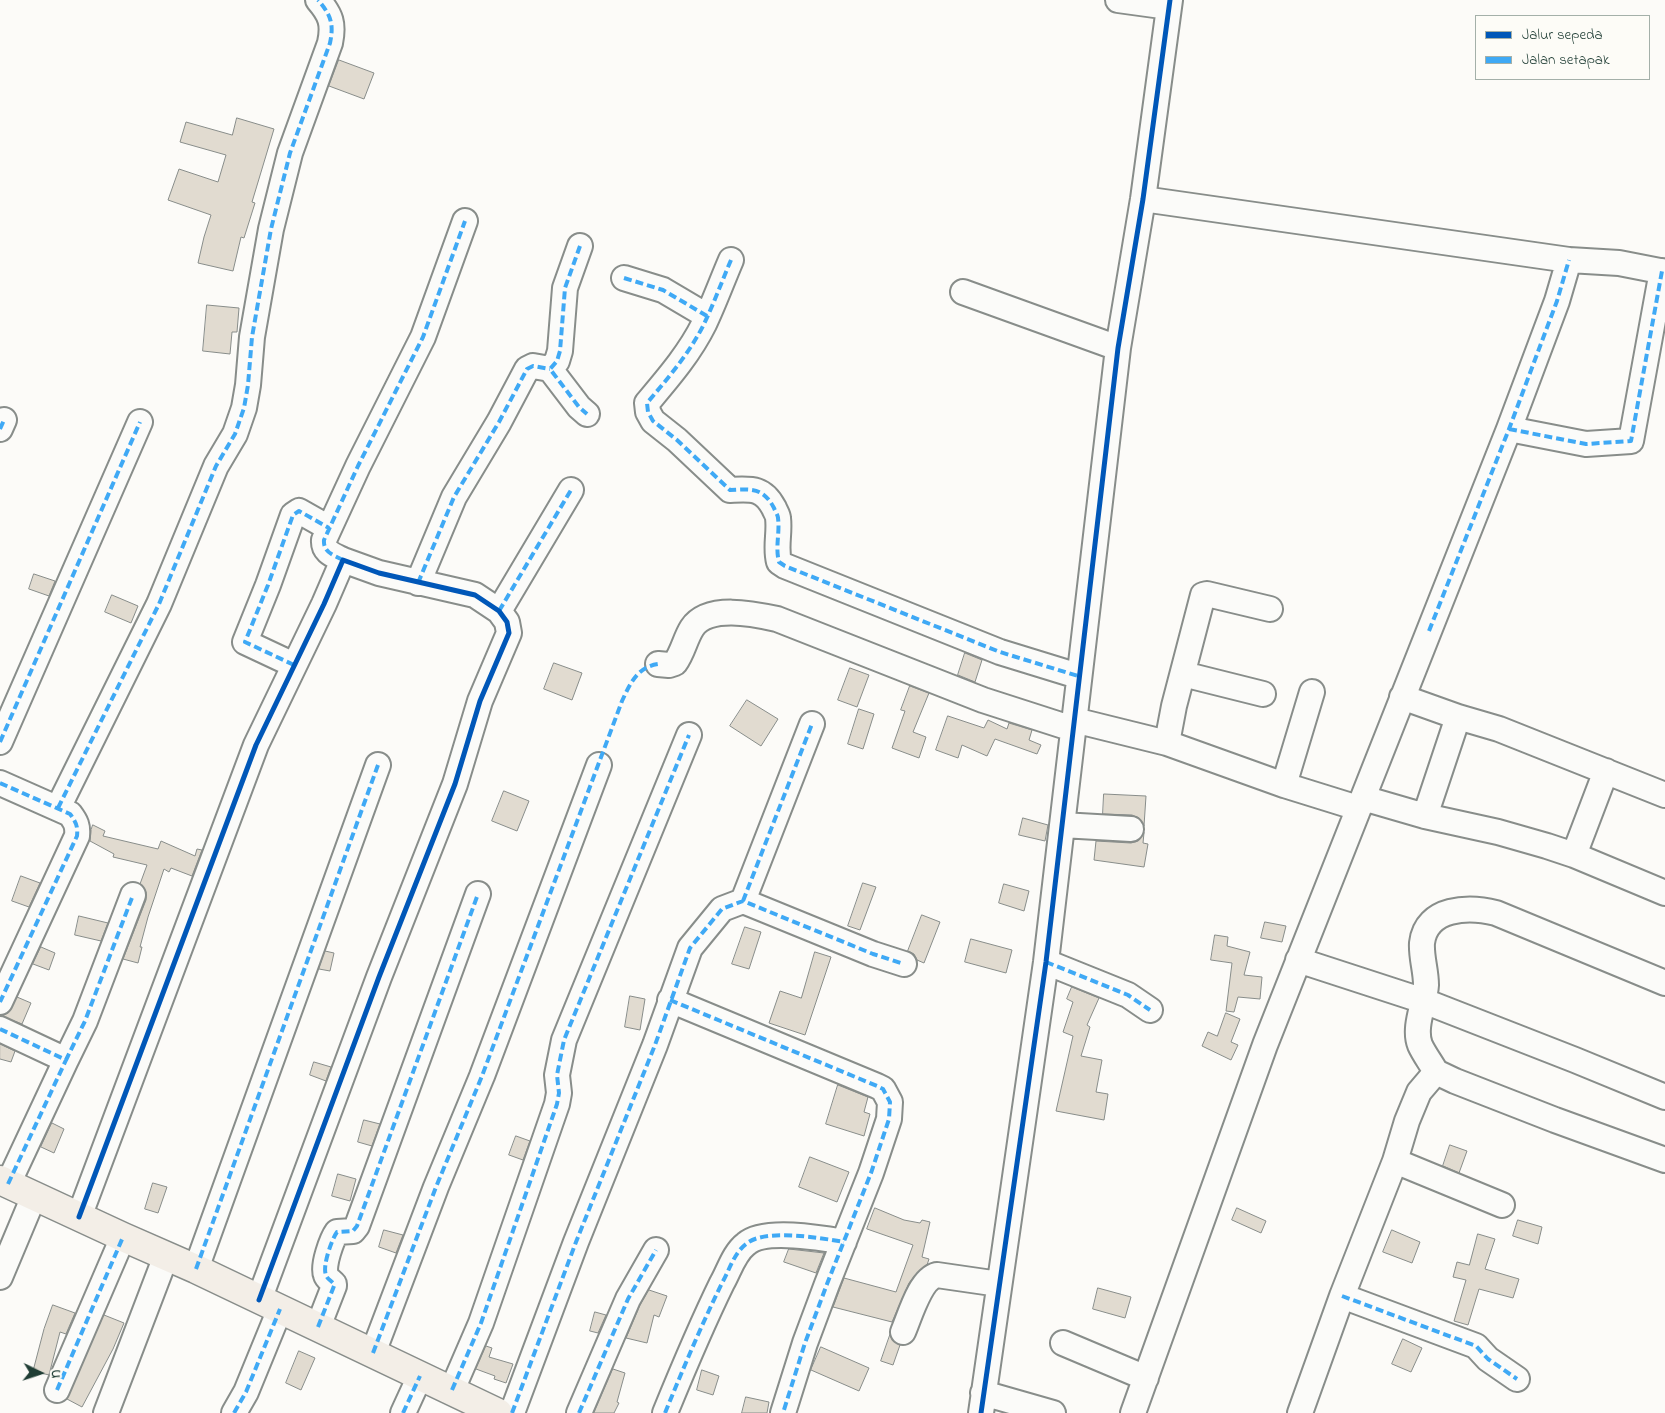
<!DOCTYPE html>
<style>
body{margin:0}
#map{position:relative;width:1665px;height:1413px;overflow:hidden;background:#fcfbf8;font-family:"Indie Flower",sans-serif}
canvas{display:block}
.legend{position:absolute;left:1475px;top:15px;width:175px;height:65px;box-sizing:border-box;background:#fdfcf7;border:1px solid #a4b0a9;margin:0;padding:6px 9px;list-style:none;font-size:15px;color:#1f3d34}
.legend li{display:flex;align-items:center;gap:10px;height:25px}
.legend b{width:25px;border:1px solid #a4b0a9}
.north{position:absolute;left:15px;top:1348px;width:50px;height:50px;-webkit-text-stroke:4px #fdfcf7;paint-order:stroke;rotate:94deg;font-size:14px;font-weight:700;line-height:20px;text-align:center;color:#1f3d34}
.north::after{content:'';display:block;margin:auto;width:18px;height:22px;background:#1f3d34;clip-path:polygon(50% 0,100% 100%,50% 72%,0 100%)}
</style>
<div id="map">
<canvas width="1665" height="1413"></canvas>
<ul class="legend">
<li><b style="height:6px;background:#0057b8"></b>Jalur sepeda</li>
<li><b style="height:6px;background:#3fa9f5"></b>Jalan setapak</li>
</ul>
<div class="north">U</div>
</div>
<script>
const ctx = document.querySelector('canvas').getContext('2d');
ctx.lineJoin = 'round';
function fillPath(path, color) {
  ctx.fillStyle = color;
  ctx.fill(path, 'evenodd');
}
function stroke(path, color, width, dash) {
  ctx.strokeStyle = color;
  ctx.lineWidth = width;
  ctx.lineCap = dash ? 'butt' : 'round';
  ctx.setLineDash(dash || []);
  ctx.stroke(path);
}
const building = new Path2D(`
 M339,60L374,73L364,99L329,86Z
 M237,118L274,129L252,202L255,203L244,238L241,237L233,271L198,263L204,237L211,215L168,200L179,169L218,182L226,155L180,142L186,122L232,135Z
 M207,305L239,308L237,332H232L230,354L203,351Z
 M34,574L55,581L49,596L29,589Z
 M112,595L138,606L131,623L105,612Z
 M965,653L982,660L975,682L958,675Z
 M554,663L582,673L572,700L544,689Z
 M850,668L869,675L857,707L838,700Z
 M910,686L929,693L913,732L926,737L919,758L892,748L905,711L901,710Z
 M747,700L778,719L761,746L730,726Z
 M859,709L874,714L863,749L848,744Z
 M948,716L984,728L988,720L1007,729L1009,723L1032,730L1029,740L1041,745L1037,754L995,739L987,756L962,745L958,758L936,750Z
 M504,791L529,801L517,831L492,821Z
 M1104,794L1146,796L1144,826L1139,818L1132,815L1103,814Z
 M1023,818L1048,825L1045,841L1019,835Z
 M93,825L105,831L103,836L158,849L161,841L195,856L197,849L202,850L192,876L171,868L169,872L164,869L148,917L140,947H142L138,963L123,959L146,900V892L140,884L147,865L113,857L114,854L90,841L91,830Z
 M1144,833L1143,843L1148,844L1144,867L1094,860L1096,841L1131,843L1138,841Z
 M21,876L40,883L29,907L12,901Z
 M863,883L876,887L860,930L848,926Z
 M1004,884L1029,891L1024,911L999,903Z
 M922,915L940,922L924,963L917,960L914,954L908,951Z
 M79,916L108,923L101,941L75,935Z
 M1265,922L1286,926L1282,942L1261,938Z
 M745,927L761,932L749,969L732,964Z
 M1215,935L1228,937L1227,946L1250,952L1244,975L1262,977L1260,999L1238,997L1234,1012L1226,1011L1232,963L1211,960Z
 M971,939L1012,950L1006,973L965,962Z
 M41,947L55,953L49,970L33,964Z
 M325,951L334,953L330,971L319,969Z
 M815,952L831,957L805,1035L769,1023L780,991L801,998Z
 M1072,987L1099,998L1087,1025L1090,1027L1081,1056L1102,1060L1096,1092L1108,1094L1104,1120L1056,1111L1073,1036L1063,1032L1073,1002L1067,999Z
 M630,996L645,999L640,1030L625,1027Z
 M17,997L31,1003L22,1024L1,1016L8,1013Z
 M1226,1013L1240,1019L1231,1042L1238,1045L1231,1060L1202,1046L1208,1032L1217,1036Z
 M0,1044L15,1051L11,1062L0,1059Z
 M314,1062L331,1067L326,1081L310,1075Z
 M838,1085L868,1097L864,1112L870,1114L864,1136L826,1124Z
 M364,1120L380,1124L372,1146L358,1142Z
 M52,1123L64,1129L54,1153L41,1147Z
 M516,1136L530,1141L523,1160L509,1155Z
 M1450,1145L1467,1151L1459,1173L1443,1166Z
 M810,1157L849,1172L837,1202L799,1187Z
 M338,1174L356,1179L350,1201L332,1196Z
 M153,1183L167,1187L158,1213L145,1209Z
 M875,1208L904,1220L920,1223L922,1220L930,1222L922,1257L929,1259L927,1265L916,1274L909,1283L892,1322L833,1307L844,1278L896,1292L913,1245L867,1229Z
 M1237,1208L1266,1221L1261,1233L1232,1220Z
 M1518,1220L1542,1227L1538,1244L1513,1236Z
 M384,1230L403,1235L396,1253L379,1247Z
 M1392,1230L1420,1242L1412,1263L1383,1252Z
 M1478,1234L1495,1239L1485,1269L1519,1279L1513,1298L1479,1289L1468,1325L1454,1321L1466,1280L1453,1277L1457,1262L1469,1265Z
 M789,1249L824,1253L816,1273L784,1262Z
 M1098,1288L1131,1297L1125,1318L1093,1309Z
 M649,1290L667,1296L659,1317L654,1315L647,1343L626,1338L640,1305Z
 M53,1305L75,1313L66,1334L60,1332L49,1375L33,1371L44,1329Z
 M595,1312L606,1315L598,1333L590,1331Z
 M104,1315L124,1323L113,1349L82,1407L67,1399Z
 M890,1335L893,1341L900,1345L893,1365L881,1361Z
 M1403,1339L1422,1348L1411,1372L1392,1364Z
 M486,1346L492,1348L489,1357L513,1364L506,1383L494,1379L495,1376L476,1369Z
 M821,1347L869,1368L859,1391L811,1370Z
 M299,1351L315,1358L301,1390L286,1383Z
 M613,1369L625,1373L617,1402L619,1403L614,1413H594Z
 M702,1370L719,1376L713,1395L697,1390Z
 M746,1397L769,1402L767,1413H742Z`);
fillPath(building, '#e1dbd0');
stroke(building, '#888d8a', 1);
const minor = new Path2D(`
 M1118,0L1169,7
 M1143,199L1569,260L1619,263L1665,272
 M580,246L565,288L560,351L557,361L550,369L579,407L587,414
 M731,260C722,281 714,303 704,324C689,354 668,378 647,403L648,412L653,421L677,440L730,490C751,489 763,487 774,508C775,511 778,515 778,518C780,533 775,547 779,562L785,566L1000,652L1078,676
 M624,278L663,290L707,316
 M963,292L1118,348
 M0,429L4,420
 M1509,429L1586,444L1631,441L1662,271
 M343,560C333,555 323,552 324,540L358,466L423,337L465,221
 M418,583L454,497L499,422L527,369L533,366L550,369
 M499,611L571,490
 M658,664L669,665L675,663C683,652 685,639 692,628C708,604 754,614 777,619L983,700L1073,729
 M294,665L245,642L268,585L293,515L299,511L329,528
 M1183,674L1263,694
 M1402,697L1458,717
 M1074,720L1167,743L1284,785L1358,808
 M0,742L140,422
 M1167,743L1174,706L1203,595L1207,594L1270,609
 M0,783L70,814C76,822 78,826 77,836L0,1002
 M1284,785L1312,692
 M1363,798L1425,816L1498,832L1547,846L1574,855L1665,893
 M58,808L159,604L216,466L235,434L244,408L248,385L252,337L271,229L290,153L330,43C334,24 331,15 318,0
 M1425,816L1458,717L1499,729L1665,795
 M1062,825L1131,829
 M1574,855L1606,771
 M743,901L812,724
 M1298,960L1424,1001L1575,1060L1665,1097
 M1046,962L1128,995L1150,1010
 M670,1000L877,1086L883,1089L890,1102L889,1119L871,1173L827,1284L805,1343L783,1413
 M0,1029L66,1060L85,1021L133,895
 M1436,1072C1431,1063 1424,1054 1420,1045C1413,1027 1425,1003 1426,985C1426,970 1421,957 1422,943C1426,907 1469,906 1496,913L1665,983
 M1395,1161L1502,1205
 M8,1184L66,1060
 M79,1217L256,745L324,604L343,560L379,573L475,595L499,611L507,622L509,633L480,701L455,784L379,977L259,1300
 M196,1269L378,765
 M0,1277L34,1196
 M1342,1296L1476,1346L1488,1359L1517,1379
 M318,1327L334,1286V1284C332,1281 327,1279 326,1275C322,1266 332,1239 337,1232L353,1231L357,1226L478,894
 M903,1332C910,1316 920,1279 937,1275L999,1284
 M1063,1343L1146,1378
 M373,1353L436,1187L482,1076L599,765
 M57,1390L123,1237
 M452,1390L481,1323L557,1104L559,1093L557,1075L564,1040L689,735
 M983,1393L1053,1413
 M106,1413L166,1256
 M234,1413L246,1392L280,1309
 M403,1413L420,1376
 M512,1413L576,1242L655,1045L690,948L722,909L743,901L873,954L904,964
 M579,1413L628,1299L656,1250
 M665,1413C683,1369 701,1326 722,1283C729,1271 734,1253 746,1244C764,1228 821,1238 844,1242
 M981,1413L1046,962L1118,348L1143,199L1170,0
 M1133,1413L1265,1045L1509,429L1557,301L1569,260
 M1300,1413L1342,1296L1395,1161L1407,1121L1419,1092L1436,1072L1455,1081L1555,1120L1665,1160`);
const major = new Path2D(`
 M0,1180L123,1237L196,1269L498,1413`);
stroke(minor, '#888d8a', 28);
stroke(major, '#888d8a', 31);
stroke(minor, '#fbfbf9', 24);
stroke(major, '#f3eee7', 28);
stroke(new Path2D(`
 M580,246L565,288L560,351L557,361L550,369L579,407L587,414
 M731,260C722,281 714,303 704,324C689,354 668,378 647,403L648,412L653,421L677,440L730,490C751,489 763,487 774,508C775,511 778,515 778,518C780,533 775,547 779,562L785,566L1000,652L1078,676
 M624,278L663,290L707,316
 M0,429L4,420
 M1509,429L1586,444L1631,441L1662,271
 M343,560C333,555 323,552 324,540L358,466L423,337L465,221
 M418,583L454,497L499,422L527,369L533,366L550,369
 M499,611L571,490
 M1429,631L1509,429L1557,301L1569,260
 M294,665L245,642L268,585L293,515L299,511L329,528
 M0,742L140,422
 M0,783L70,814C76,822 78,826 77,836L0,1002
 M58,808L159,604L216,466L235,434L244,408L248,385L252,337L271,229L290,153L330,43C334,24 331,15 318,0
 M743,901L812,724
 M1046,962L1128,995L1150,1010
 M670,1000L877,1086L883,1089L890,1102L889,1119L871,1173L827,1284L805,1343L783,1413
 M0,1029L66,1060L85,1021L133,895
 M8,1184L66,1060
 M196,1269L378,765
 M1342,1296L1476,1346L1488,1359L1517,1379
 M318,1327L334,1286V1284C332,1281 327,1279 326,1275C322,1266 332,1239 337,1232L353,1231L357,1226L478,894
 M373,1353L436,1187L482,1076L622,701C630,684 637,667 658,664
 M57,1390L123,1237
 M452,1390L481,1323L557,1104L559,1093L557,1075L564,1040L689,735
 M234,1413L246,1392L280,1309
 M403,1413L420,1376
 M512,1413L576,1242L655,1045L690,948L722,909L743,901L873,954L904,964
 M579,1413L628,1299L656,1250
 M665,1413C683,1369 701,1326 722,1283C729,1271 734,1253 746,1244C764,1228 821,1238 844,1242`), '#3fa9f5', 4, [8, 4]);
stroke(new Path2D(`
 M79,1217L256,745L324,604L343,560L379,573L475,595L499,611L507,622L509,633L480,701L455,784L379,977L259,1300
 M981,1413L1046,962L1118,348L1143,199L1170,0`), '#0057b8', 5);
</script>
